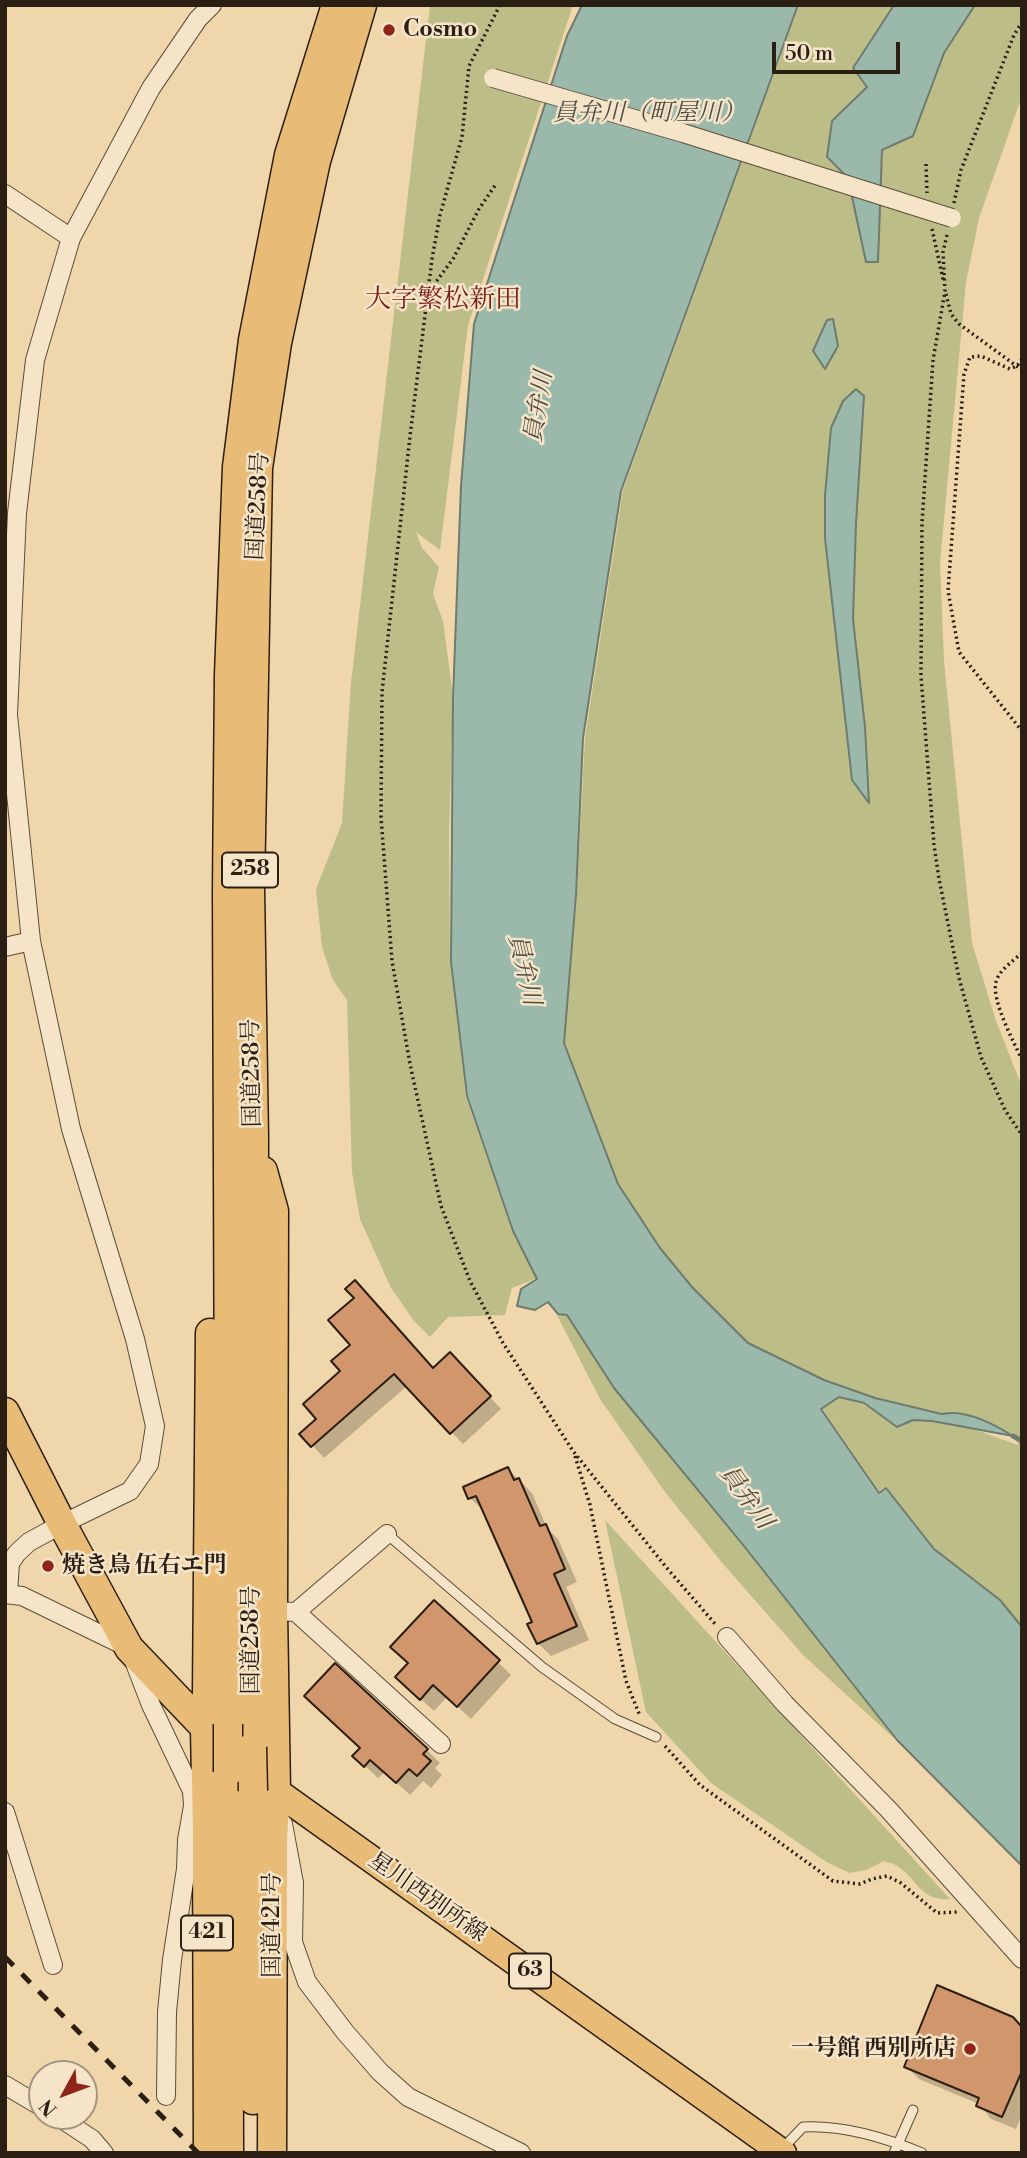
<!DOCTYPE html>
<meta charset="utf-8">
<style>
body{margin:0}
#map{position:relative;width:1027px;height:2158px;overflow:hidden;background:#f0d6ab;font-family:"Libre Bodoni",serif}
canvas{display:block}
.frame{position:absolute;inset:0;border:7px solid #2b1e13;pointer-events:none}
.north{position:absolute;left:28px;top:2060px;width:70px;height:70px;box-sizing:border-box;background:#f5e4c8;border:2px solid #a49580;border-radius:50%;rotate:229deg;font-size:19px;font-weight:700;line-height:28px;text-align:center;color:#2b1e13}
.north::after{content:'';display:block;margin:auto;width:24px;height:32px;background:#8f2418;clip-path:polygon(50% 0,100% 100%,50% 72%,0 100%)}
.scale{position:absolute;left:772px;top:42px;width:128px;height:32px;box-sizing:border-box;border:4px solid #2b1e13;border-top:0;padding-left:9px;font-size:21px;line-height:24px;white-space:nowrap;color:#2b1e13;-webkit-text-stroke:5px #f5e4c8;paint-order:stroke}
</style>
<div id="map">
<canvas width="1027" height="2158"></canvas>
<div class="frame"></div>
<div class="north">N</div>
<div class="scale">50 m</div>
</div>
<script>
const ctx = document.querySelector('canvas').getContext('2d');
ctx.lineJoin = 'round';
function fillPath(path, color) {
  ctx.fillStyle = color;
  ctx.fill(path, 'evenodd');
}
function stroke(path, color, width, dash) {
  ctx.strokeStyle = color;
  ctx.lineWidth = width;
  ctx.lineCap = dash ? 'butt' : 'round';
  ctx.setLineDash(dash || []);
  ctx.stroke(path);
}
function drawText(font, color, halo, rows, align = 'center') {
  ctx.font = font + ' "Libre Bodoni","Noto Serif JP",serif';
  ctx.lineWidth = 5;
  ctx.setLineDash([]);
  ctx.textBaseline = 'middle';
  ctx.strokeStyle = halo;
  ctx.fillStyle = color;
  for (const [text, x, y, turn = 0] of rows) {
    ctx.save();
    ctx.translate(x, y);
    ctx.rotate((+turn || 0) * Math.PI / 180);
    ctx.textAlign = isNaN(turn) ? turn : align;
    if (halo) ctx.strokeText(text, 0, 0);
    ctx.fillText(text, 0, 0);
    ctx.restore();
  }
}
fillPath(new Path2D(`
 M430,5H573L468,325L440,550L416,532L422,548L439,567L433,594L443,621L453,696L449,836L450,962L466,1097L512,1231L537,1278L512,1288L505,1315L448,1317L430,1337L414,1321L391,1288L360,1219L352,1172L347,1000L333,980L322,947L316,889L342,823L351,683Z
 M799,5H893L852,68L867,87L831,121L826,158L848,178L866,262L878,219L883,151L914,136L943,52L976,5H1022V96L979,218L966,282L940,563L944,661L972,943L995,1018L1022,1087V1626L1000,1600L934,1549L886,1487L879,1491L822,1408L839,1397L863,1404L898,1428L914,1419L932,1421L979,1431L1018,1445L1015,1436C996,1424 966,1409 943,1413L876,1398L824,1380L749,1344L692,1287L661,1249L618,1184L564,1043L577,893L585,738L623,490Z
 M557,1315H567L615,1389L745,1546L897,1741L803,1655L724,1565L665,1492L600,1399Z
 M605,1520L950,1899C921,1901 919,1882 900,1868C896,1864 889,1863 884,1861L866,1870L850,1873L828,1863L711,1783L646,1712Z`), '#bcbd87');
const water = new Path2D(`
 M582,5H798L621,491L583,738L576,895L564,1043L618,1184L660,1248L692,1287L748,1343L824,1380L875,1398L942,1414C965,1409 994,1424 1013,1436L932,1421L913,1420L897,1427L864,1403L839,1397L821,1409L879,1493L886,1488L934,1549L1000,1600L1022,1627V1866L897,1740L744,1546L614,1388L567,1315L558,1314L548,1302L535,1310L517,1306L521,1289L537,1279L513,1231L467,1096L451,962L453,698L461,486L474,324L567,36Z
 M894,5H975L944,53L913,136L882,150L878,262H866L848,178L827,157L832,121L867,87L853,68Z
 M833,319L838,346L825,369L813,351L827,320Z
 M856,389L864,396L856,523L853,619L865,727L869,803L852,780L825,538V495L831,428L843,401Z`);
fillPath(water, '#9ab9ab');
stroke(water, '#6e7b6e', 2);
fillPath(new Path2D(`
 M462,1366L501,1409L463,1444L407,1386L324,1458L302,1434L319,1419L342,1371L434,1370Z
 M508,1469L532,1493L547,1528L558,1539L577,1582L566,1587L589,1640L551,1656L538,1643L534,1623L484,1511L470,1498Z
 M498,1662L511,1675L471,1719L447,1697L434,1711L411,1690Z
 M427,1750L440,1763L435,1768L442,1775L431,1788L423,1781L410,1795L385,1772L378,1778L355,1756Z
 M1022,2028V2114L1016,2129L991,2119L979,2104L919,2079L906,2066Z`), '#0003');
stroke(new Path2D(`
 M1013,1436L1022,1441`), '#6e7b6e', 5);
const building = new Path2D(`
 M355,1280L433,1368L450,1352L491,1396L450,1434L394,1374L311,1447L299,1434L316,1419L303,1404L340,1371L331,1361L350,1345L328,1320L354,1298L345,1289Z
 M508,1467L514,1480L519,1478L540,1526L546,1524L565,1569L554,1574L577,1626L537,1644L527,1624L532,1622L476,1496L468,1499L463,1487Z
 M434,1600L500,1660L457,1707L433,1685L420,1700L395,1677L408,1663L390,1647Z
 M335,1663L428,1749L423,1754L431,1761L417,1776L409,1769L396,1783L370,1760L364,1767L352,1756L360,1748L304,1696Z
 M937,1985L1013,2017L1022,2027V2071L1002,2117L976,2106L979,2098L904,2067Z`);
fillPath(building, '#d1966c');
stroke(building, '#2b1e13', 2);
const service = new Path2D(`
 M387,1534L542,1667L615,1719L656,1737
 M782,2149L803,2127C842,2125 886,2138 922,2153
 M894,2153L913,2110`);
const minor = new Path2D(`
 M5,194L71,238
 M5,947L31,941
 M8,1593L10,1563L17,1553L29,1542L62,1524L130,1491L149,1464L155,1426L135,1339L71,1129L31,941L8,715L17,513L35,360L71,238L151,88L198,19L212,5
 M5,1594L22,1596L129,1648L151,1705L192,1791L193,1806L187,1840L186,1869L172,1960L167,2012L166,2096
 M273,1611L296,1612L441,1744
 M296,1612L387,1534
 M727,1637L785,1704L889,1810L1022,1959
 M5,1812L53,1965
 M283,1824L294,1883L293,1942L307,1982L345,2032L380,2072L408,2097L521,2153
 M5,2085L42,2107
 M57,2116L92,2139L104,2153`);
const primary = new Path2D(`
 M276,1791L783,2153`);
const trunk = new Path2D(`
 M263,1171L274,1211L273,1611L276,1791L273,1840L272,2153
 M5,1412L62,1524L129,1648L213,1736
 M228,1724L229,1446L227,890L229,675L237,467L253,340L289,155L336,5
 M252,1747L254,1138L250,888L258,468L277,343L316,161L362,5
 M228,1772L229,2153
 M253,1791V2100
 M208,2153L207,1831L205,1729L207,1693L210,1333`);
stroke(service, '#5c4c39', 11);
stroke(minor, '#5c4c39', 20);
stroke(primary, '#2b1e13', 29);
stroke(trunk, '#2b1e13', 31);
stroke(new Path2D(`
 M500,5L469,66L462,137L440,215L432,259L410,436L382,692L381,817L392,961L410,1064L441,1206L470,1281L503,1343L573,1451L666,1567L716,1625
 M926,164L927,193
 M954,203L961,170L1014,35L1022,22
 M932,229L943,279
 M947,235L943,252L945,291L933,360L922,523L921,676L934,845L939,879L959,978L981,1057L1005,1110L1022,1135
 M430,290L453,259L479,209L496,184
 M946,294L951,314L959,324L1022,370
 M1022,359L1017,366L1010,369L981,356L970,357L964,374L948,591L959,652L1022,731
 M1022,953C1013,961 999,970 996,982C991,1000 1014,1042 1022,1060
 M575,1456L590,1505L626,1681L640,1716
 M665,1746L700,1785L833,1881L860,1884L872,1879L887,1876L901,1883L937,1913L957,1912`), '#2b1e13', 3.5, [2, 3.5]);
stroke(service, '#f5e4c8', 9);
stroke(minor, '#f5e4c8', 18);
stroke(primary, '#e8bb76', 26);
stroke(trunk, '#e8bb76', 28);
stroke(new Path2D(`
 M5,1957L198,2153`), '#2b1e13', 5, [12, 12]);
const minorBridge = new Path2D(`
 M493,78L683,133L952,218`);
const trunkBridge = new Path2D(`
 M252,1747L253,1791
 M228,1772V1724`);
stroke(minorBridge, '#5c4c39', 20, []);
stroke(trunkBridge, '#2b1e13', 31, []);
stroke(minorBridge, '#f5e4c8', 18);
stroke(trunkBridge, '#e8bb76', 28);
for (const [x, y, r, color] of [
 [389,30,7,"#8f2418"],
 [48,1566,7,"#8f2418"],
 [970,2049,7,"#8f2418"]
]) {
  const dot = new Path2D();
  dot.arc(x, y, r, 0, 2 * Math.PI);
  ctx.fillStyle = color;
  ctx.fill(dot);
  stroke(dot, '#f5e4c8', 2.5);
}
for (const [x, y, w] of [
 [250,870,56],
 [207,1933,52],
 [530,1971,42]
]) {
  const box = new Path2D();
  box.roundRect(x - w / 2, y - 17.5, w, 35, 5);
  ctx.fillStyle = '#f5e4c8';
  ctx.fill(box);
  stroke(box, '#2b1e13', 2);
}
drawText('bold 21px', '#2b1e13', null, [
 ["258",250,870],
 ["421",207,1933],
 ["63",530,1971]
]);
drawText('bold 23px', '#2b1e13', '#f5e4c8', [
 ["Cosmo",403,30],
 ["焼き鳥 伍右エ門",62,1566],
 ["一号館 西別所店",956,2049,"right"]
], 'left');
drawText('23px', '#2b1e13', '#f5e4c8', [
 ["国道258号",259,506,-87],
 ["国道258号",253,1073,-91],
 ["国道258号",252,1640,-90],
 ["星川西別所線",427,1898,35],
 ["国道421号",273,1925,-90]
]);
drawText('italic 24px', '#4c4c41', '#f5e4c8', [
 ["員弁川（町屋川）",649,114],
 ["員弁川",540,407,-81],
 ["員弁川",523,970,77],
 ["員弁川",745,1498,54]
]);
drawText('26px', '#7a1f14', '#f5e4c8', [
 ["大字繁松新田",443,301]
]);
</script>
